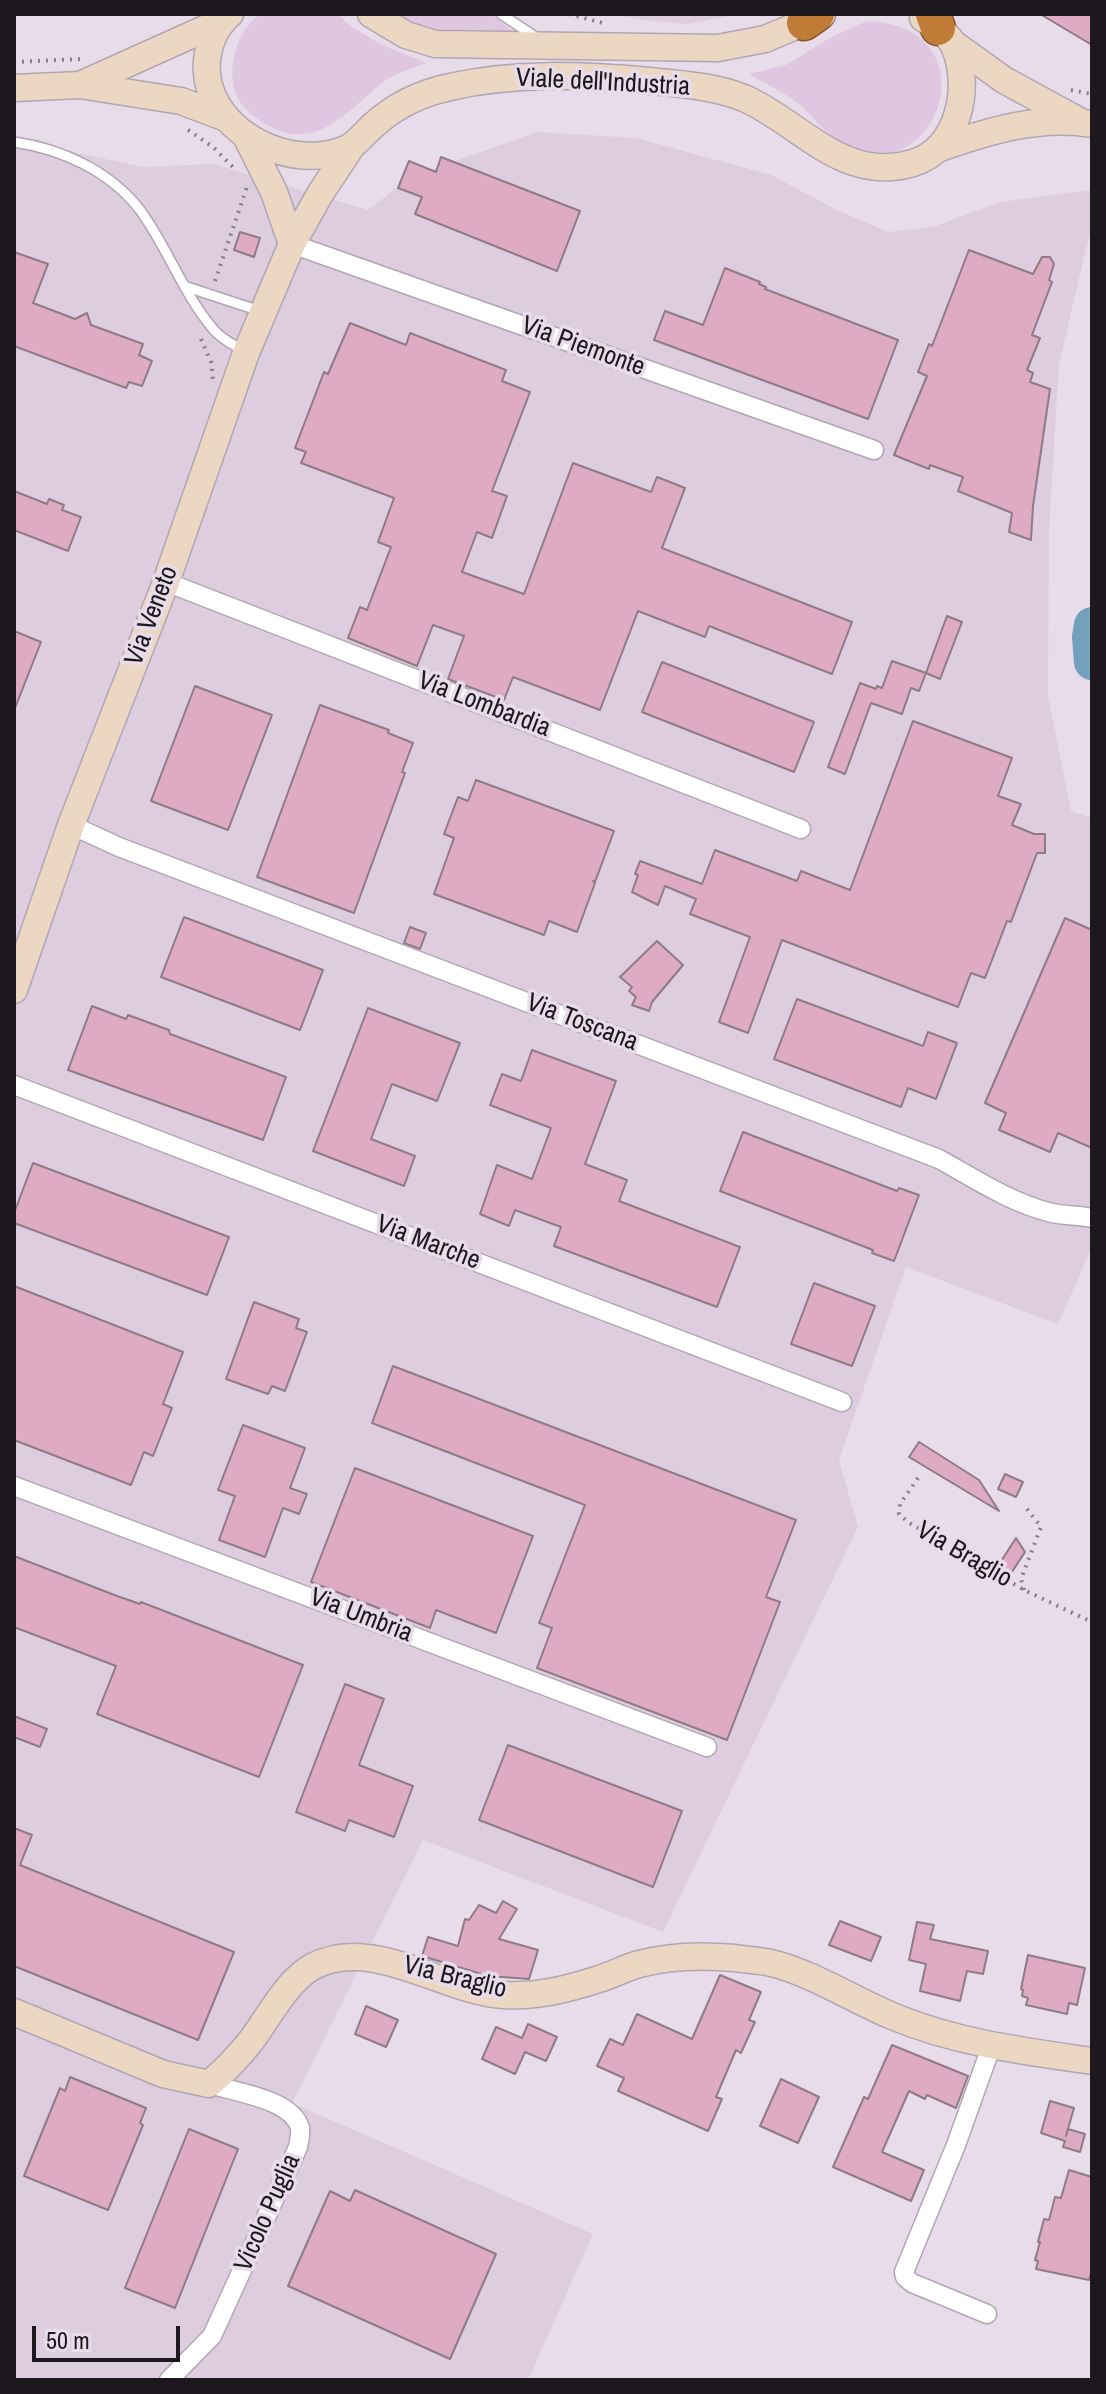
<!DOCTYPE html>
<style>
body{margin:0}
#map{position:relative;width:1106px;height:2394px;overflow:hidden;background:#e9dcea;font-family:"Archivo Narrow",sans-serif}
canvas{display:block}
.frame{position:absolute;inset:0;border:16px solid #1d181d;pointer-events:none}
.scale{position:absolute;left:32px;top:2326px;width:148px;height:36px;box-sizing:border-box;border:4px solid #1d181d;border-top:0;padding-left:10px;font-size:24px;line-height:28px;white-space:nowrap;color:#1d181d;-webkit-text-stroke:6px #e9dcea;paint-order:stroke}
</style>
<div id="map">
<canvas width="1106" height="2394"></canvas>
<div class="frame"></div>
<div class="scale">50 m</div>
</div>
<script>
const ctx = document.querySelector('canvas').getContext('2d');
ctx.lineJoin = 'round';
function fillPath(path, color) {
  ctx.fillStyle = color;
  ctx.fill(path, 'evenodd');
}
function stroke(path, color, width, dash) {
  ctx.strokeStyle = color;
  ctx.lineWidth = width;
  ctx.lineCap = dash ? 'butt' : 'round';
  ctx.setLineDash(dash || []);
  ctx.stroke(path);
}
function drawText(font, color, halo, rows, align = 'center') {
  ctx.font = font + ' "Archivo Narrow",sans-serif';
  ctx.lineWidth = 7;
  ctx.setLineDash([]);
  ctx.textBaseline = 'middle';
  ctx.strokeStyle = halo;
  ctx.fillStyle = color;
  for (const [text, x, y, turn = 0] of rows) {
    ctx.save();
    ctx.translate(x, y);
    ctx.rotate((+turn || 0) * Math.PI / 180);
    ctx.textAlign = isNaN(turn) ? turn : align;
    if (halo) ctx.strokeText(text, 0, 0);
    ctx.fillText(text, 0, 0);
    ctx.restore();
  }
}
fillPath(new Path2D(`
 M612,14H739L688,24L651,21Z
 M538,132L636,138L771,175L835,209L888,232L933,227L1000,202L1092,190V223L1059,364L1049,529L1048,696L1071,811L1092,818V1247L1058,1324L906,1267L839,1460L858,1527L663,1932L423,1840L292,2103L593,2234L528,2380H14V143H31L143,167L213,164L368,210L412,176Z`), '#ddcddf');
fillPath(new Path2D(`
 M260,14H337L352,27L380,44L426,63C413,68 398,72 386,80C357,101 333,137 293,134C272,132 242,112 235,92C227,66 237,30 260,14Z
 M392,14H491L522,38C477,37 430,39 392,14Z
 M867,21C984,25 948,167 864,155C832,150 817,115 792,99C779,90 763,82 749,74L786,65L833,36Z`), '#dfc6e1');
stroke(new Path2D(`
 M1092,625L1090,637L1092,662`), '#72a0bd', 36);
const building = new Path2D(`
 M1040,14H1092V45Z
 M441,157L580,211L557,271L415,214L422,197L398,188L409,161L436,172Z
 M240,232L260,238L254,257L234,250Z
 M969,250L1033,274L1042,257H1050L1054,264L1049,280L1052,282L1032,335L1040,338L1027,370L1033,373L1030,382L1050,389L1033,506L1031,540L1009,532L1012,513L958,491L963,477L930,465L929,469L894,455L927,376L918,372L929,344L932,346Z
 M14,252L48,264L33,303L75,319L87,313L91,325L143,344L139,355L152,361L142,386L129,382L126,388L14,346Z
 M725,268L760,282L759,284L766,287L765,289L898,340L868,419L654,340L665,311L703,325Z
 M350,323L406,345L410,333L506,370L502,381L530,392L492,491L507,496L492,538L477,532L462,572L524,594L573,463L651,492L657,477L685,488L662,548L852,622L832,674L709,626L705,637L638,611L600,710L513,677L504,700L448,679L464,636L433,625L417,666L348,638L360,607L367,610L391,547L378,542L394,498L301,463L306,452L295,448L324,372L328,374Z
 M14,491L47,504L49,499L64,505L62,510L81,517L68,551L14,530Z
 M947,616L962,622L940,679L926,673Z
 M14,631L41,642L15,708H14Z
 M892,661L926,673L919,691L911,688L902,714L871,703L845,774L828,767L860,683L876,689L877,686L882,688Z
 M662,662L814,722L794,772L642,712Z
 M195,686L272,715L228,830L151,801Z
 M320,705L389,730L388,733L413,743L402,772L405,773L354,913L257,877Z
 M913,721L1012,758L998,796L1021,804L1012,825L1034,834H1045V853H1037L1011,922L1007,921L985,978L971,973L958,1007L782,940L748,1033L719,1022L750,937L690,914L696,899L665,886L658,905L632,892L638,875L635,874L640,861L702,884L715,850L797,881L801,871L850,890Z
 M476,780L614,831L595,882L593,881L595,883L577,932L549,921L544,935L434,894L454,838L444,834L458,797L468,801Z
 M184,917L323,970L300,1030L161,977Z
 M1065,918L1092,930V1148L1058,1133L1050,1152L999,1130L1006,1113L985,1103Z
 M410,927L426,933L420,949L404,943Z
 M657,941L683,965L652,1002L649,1011L632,1005L636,997L629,991L632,987L620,977Z
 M797,999L923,1046L928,1032L957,1043L936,1099L908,1088L901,1107L774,1059Z
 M92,1006L126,1019L128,1015L169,1030L170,1034L286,1077L263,1140L68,1070Z
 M368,1008L460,1043L437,1101L392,1084L371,1139L415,1156L404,1186L313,1151Z
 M532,1050L616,1081L585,1164L627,1180L619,1201L740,1247L717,1307L554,1246L561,1227L515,1210L509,1226L480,1214L497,1165L532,1179L551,1128L490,1105L502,1074L521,1081Z
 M743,1132L897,1191L899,1188L919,1195L894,1261L872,1253L873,1250L720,1191Z
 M33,1163L229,1237L207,1295L14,1223V1213Z
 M814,1283L875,1306L852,1366L791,1344Z
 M14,1286L183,1352L163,1404L172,1408L153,1456L144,1452L131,1485L14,1440Z
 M254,1302L299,1319L296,1328L307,1332L285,1391L272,1386L268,1394L226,1379Z
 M393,1366L796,1520L766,1597L780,1602L727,1740L537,1668L552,1628L539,1623L585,1505L372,1423Z
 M243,1425L305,1448L290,1488L307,1494L299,1514L283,1508L265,1557L219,1540L235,1496L218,1490Z
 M919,1442L979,1480L999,1511L909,1457Z
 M355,1468L533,1536L496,1633L436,1610L430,1628L311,1582Z
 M1005,1474L1023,1482L1016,1497L998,1489Z
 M1016,1538L1025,1552L1010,1575L996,1569Z
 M14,1556L117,1596L140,1604L141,1602L303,1665L259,1777L97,1714L116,1666L14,1627Z
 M345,1684L384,1699L359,1765L413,1786L394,1837L349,1820L345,1831L296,1812Z
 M14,1716L47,1729L40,1747L14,1737Z
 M508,1745L682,1811L653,1887L479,1820Z
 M14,1828L32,1835L20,1865L234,1952L198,2040L14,1966Z
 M503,1901L517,1909L499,1939L538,1950L529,1979L488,1976L422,1956L428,1937L458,1946L465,1919L469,1920L479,1905L496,1913Z
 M840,1921L881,1937L871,1961L829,1945Z
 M917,1922L934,1925L930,1939L988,1951L983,1974L967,1971L960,2001L920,1991L926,1964L909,1960Z
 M1028,1955L1085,1968L1077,2005L1069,2003L1067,2014L1026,2005L1028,1998L1022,1996L1023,1990L1021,1989Z
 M720,1975L761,1992L749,2020L755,2022L741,2053L736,2050L716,2097L722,2099L708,2131L618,2091L624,2078L597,2066L610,2039L623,2045L637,2014L692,2039Z
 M366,2006L398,2020L386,2047L355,2034Z
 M528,2024L557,2037L546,2061L525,2052L515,2074L482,2059L496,2027L522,2038Z
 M892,2045L968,2076L956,2108L927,2095L925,2099L909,2091L882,2152L924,2170L911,2201L833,2167L864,2097L868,2099Z
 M70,2077L146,2108L140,2123L143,2125L108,2210L24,2176L60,2088L65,2091Z
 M781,2079L819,2097L798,2143L760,2126Z
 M1050,2101L1074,2108L1066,2136L1068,2129L1085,2134L1080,2152L1063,2147L1065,2141L1041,2133Z
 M189,2129L238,2149L175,2308L125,2288Z
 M1069,2170L1092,2177V2270L1089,2280L1036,2269L1038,2261L1035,2260L1040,2242H1038L1044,2219L1049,2220L1055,2197L1061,2198Z
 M355,2190L496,2254L450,2359L288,2286L330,2191L350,2201Z`);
fillPath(building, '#deabc3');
stroke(building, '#8e7c84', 2);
const lane = new Path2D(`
 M501,14L537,38
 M14,142C62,149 110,171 140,210C168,248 183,294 214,330C221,339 234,345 244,351
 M184,286L260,311`);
const street = new Path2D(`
 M292,244L874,450
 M166,582L801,829
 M71,825L119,847L939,1159C975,1179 1008,1201 1048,1212C1062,1216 1078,1215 1092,1218
 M14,1085L842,1402
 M14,1486L707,1747
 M987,2314L912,2283L905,2277L904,2272L956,2145L991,2047
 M169,2380L212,2336L298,2147C299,2141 301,2134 300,2128C292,2099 235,2092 209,2084`);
const secondary = new Path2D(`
 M230,14C213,28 205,52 207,74C213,135 294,173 348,148C358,143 366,131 375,124C396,105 422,93 450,87C515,72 583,75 649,81C681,84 714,86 744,98C801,123 843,184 913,163C959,149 972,86 954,46C949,34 934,25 923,18
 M371,14L406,35L435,44L718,48L765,39L822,15
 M954,44L1004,80L1083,123
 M80,85L220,22
 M14,88L80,85L181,101L226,118
 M246,136L274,192L292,244
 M940,148C988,131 1040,115 1092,124
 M14,990L71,825L166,582L246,353L292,244L320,194L351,147
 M14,2012L163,2074L209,2084C225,2071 238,2057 251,2041C268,2018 287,1981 312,1967C372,1934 443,1992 504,1995C537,1997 568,1989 599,1979C612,1975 625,1968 639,1964C669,1956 703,1955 735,1958C746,1960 759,1960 771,1963C810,1972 854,2000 892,2016C957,2043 1023,2051 1092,2061`);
const highway = new Path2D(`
 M933,14L938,28
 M804,23L817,14`);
stroke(lane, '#b2a5b4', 12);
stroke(street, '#b2a5b4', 21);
stroke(secondary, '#b2a5b4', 29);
stroke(highway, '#87582d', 37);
stroke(new Path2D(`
 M569,14L603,23
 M14,62L81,59
 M1071,90L1092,94
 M188,130L213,147L236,170
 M215,281L247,187
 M201,339L211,362L213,380
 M918,1478L900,1504L899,1514L908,1522L1024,1590L1092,1622
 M1024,1590L1021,1579L1041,1527L1024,1505`), '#867d87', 4, [2, 6]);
stroke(lane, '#fff', 9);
stroke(street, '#fff', 18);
stroke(secondary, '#ecd7c3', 26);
stroke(highway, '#c07b36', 34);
drawText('26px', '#1d181d', '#e9dcea', [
 ["Viale dell'Industria",603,83,3],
 ["Via Piemonte",583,347,20],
 ["Via Veneto",152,616,-69],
 ["Via Lombardia",484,705,21],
 ["Via Toscana",582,1023,21],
 ["Via Marche",428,1243,21],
 ["Via Braglio",964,1555,30],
 ["Via Umbria",361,1616,21],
 ["Via Braglio",455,1978,14],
 ["Vicolo Puglia",268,2213,-66]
]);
</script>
